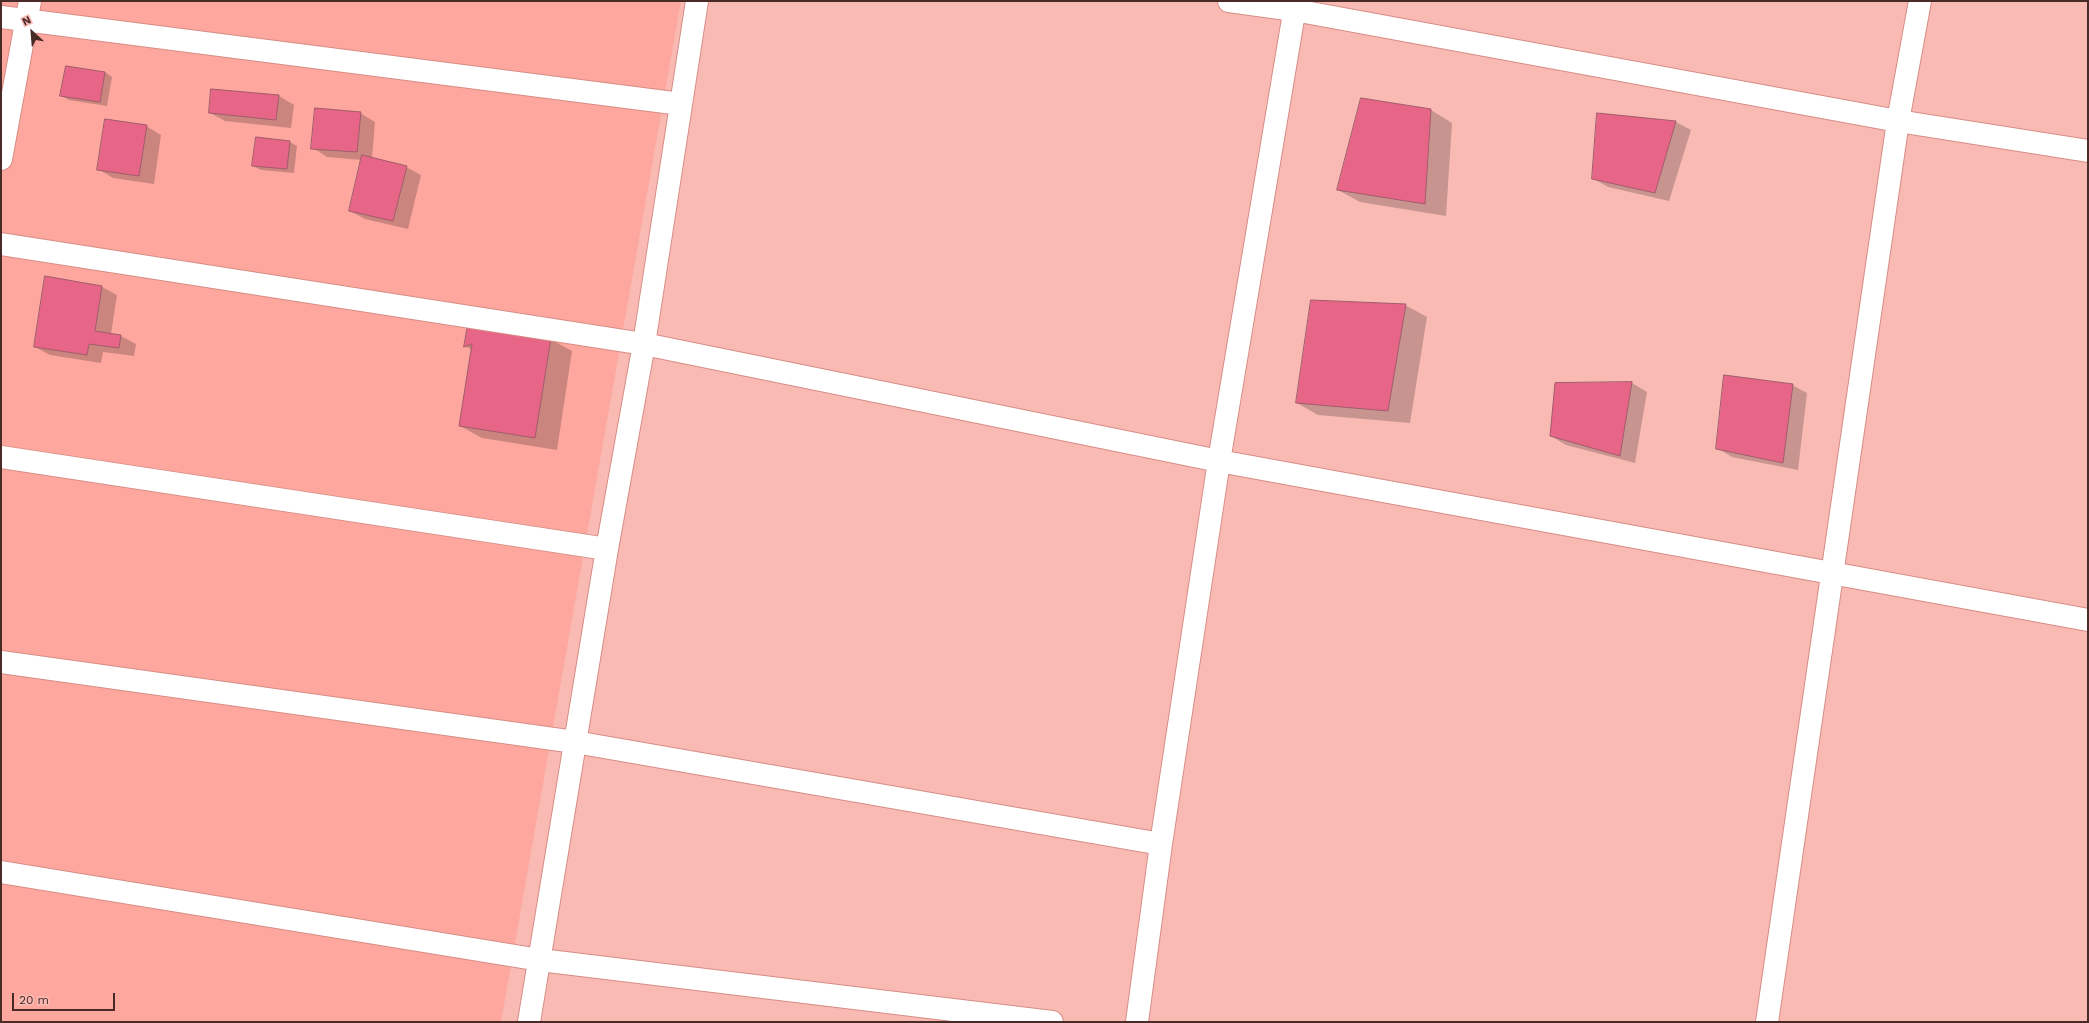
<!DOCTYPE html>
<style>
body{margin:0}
#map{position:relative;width:2089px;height:1023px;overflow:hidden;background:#f9bab3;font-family:"Work Sans",sans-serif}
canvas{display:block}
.frame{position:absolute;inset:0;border:2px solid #482a27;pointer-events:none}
.north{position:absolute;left:12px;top:12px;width:40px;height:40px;-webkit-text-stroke:3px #f9bab3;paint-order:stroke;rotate:334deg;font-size:11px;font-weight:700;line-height:16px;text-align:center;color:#482a27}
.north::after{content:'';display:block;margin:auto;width:14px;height:18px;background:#482a27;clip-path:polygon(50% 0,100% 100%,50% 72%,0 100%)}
.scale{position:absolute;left:12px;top:993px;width:103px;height:18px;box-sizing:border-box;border:2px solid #482a27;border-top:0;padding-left:5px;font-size:12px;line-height:14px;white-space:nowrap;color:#482a27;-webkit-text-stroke:3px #f9bab3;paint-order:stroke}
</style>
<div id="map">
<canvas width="2089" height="1023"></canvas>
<div class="frame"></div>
<div class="north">N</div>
<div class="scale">20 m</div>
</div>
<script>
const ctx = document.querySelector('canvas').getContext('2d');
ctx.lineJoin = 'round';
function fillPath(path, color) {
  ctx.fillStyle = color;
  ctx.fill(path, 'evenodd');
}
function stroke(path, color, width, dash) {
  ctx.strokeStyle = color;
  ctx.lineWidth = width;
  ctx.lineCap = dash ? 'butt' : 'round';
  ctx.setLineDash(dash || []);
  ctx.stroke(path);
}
fillPath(new Path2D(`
 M1,1H681L501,1022H1Z`), '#fda79e');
fillPath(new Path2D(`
 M105,72L112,77L107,106L69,100L62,96Z
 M212,90L279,96L294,105L291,128L225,121L210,113Z
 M1431,110L1452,123L1446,216L1360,202L1338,190Z
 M360,113L375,122L372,158L406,167L421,175L408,229L365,219L350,211L362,160L327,157L313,148Z
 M1598,114L1676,122L1691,130L1669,201L1608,187L1594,179Z
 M146,126L161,135L154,184L113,178L98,169Z
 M290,142L297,146L294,173L261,170L253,166Z
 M45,278L102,287L117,295L111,334L121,336L136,344L134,356L103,352L101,363L50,355L35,347Z
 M1405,305L1427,317L1410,423L1318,415L1297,403Z
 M468,326L550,339L572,351L557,450L482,438L460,426L472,350L465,346Z
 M1632,383L1647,392L1635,463L1566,445L1551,436L1555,384Z
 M1792,385L1807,393L1798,470L1732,457L1717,448Z`), '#0003');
const building = new Path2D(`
 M66,66L105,72L100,102L60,96Z
 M211,89L279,95L276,120L209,113Z
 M1361,98L1431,109L1425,204L1337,190Z
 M315,108L361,112L357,152L311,149Z
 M1597,113L1676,121L1655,193L1592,179Z
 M105,119L147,125L139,176L97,170Z
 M256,137L290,141L287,169L252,166Z
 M362,155L407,166L393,221L349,211Z
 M45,276L102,286L95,331L121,335L119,348L89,344L87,355L34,347Z
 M1311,300L1406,304L1388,411L1296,403Z
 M468,325L551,338L535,438L459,426L472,344L464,347Z
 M1724,375L1793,384L1783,463L1716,449Z
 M1632,382L1620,456L1550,436L1555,383Z`);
fillPath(building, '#e76687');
stroke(building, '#a15c6b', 1);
const minor = new Path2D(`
 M1229,1L1294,10L1898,121L2088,151
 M1,17L681,104
 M1,159L30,1
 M1,244L644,344L1219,461L2088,620
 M1,457L607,549
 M1,662L575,742L1161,844
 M1,872L540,960L1052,1022
 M529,1022L607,549L644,344L697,1
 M1137,1022L1161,844L1219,461L1296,1
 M1767,1022L1898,121L1920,1`);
stroke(minor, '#d78d85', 24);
stroke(minor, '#fff', 22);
</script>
